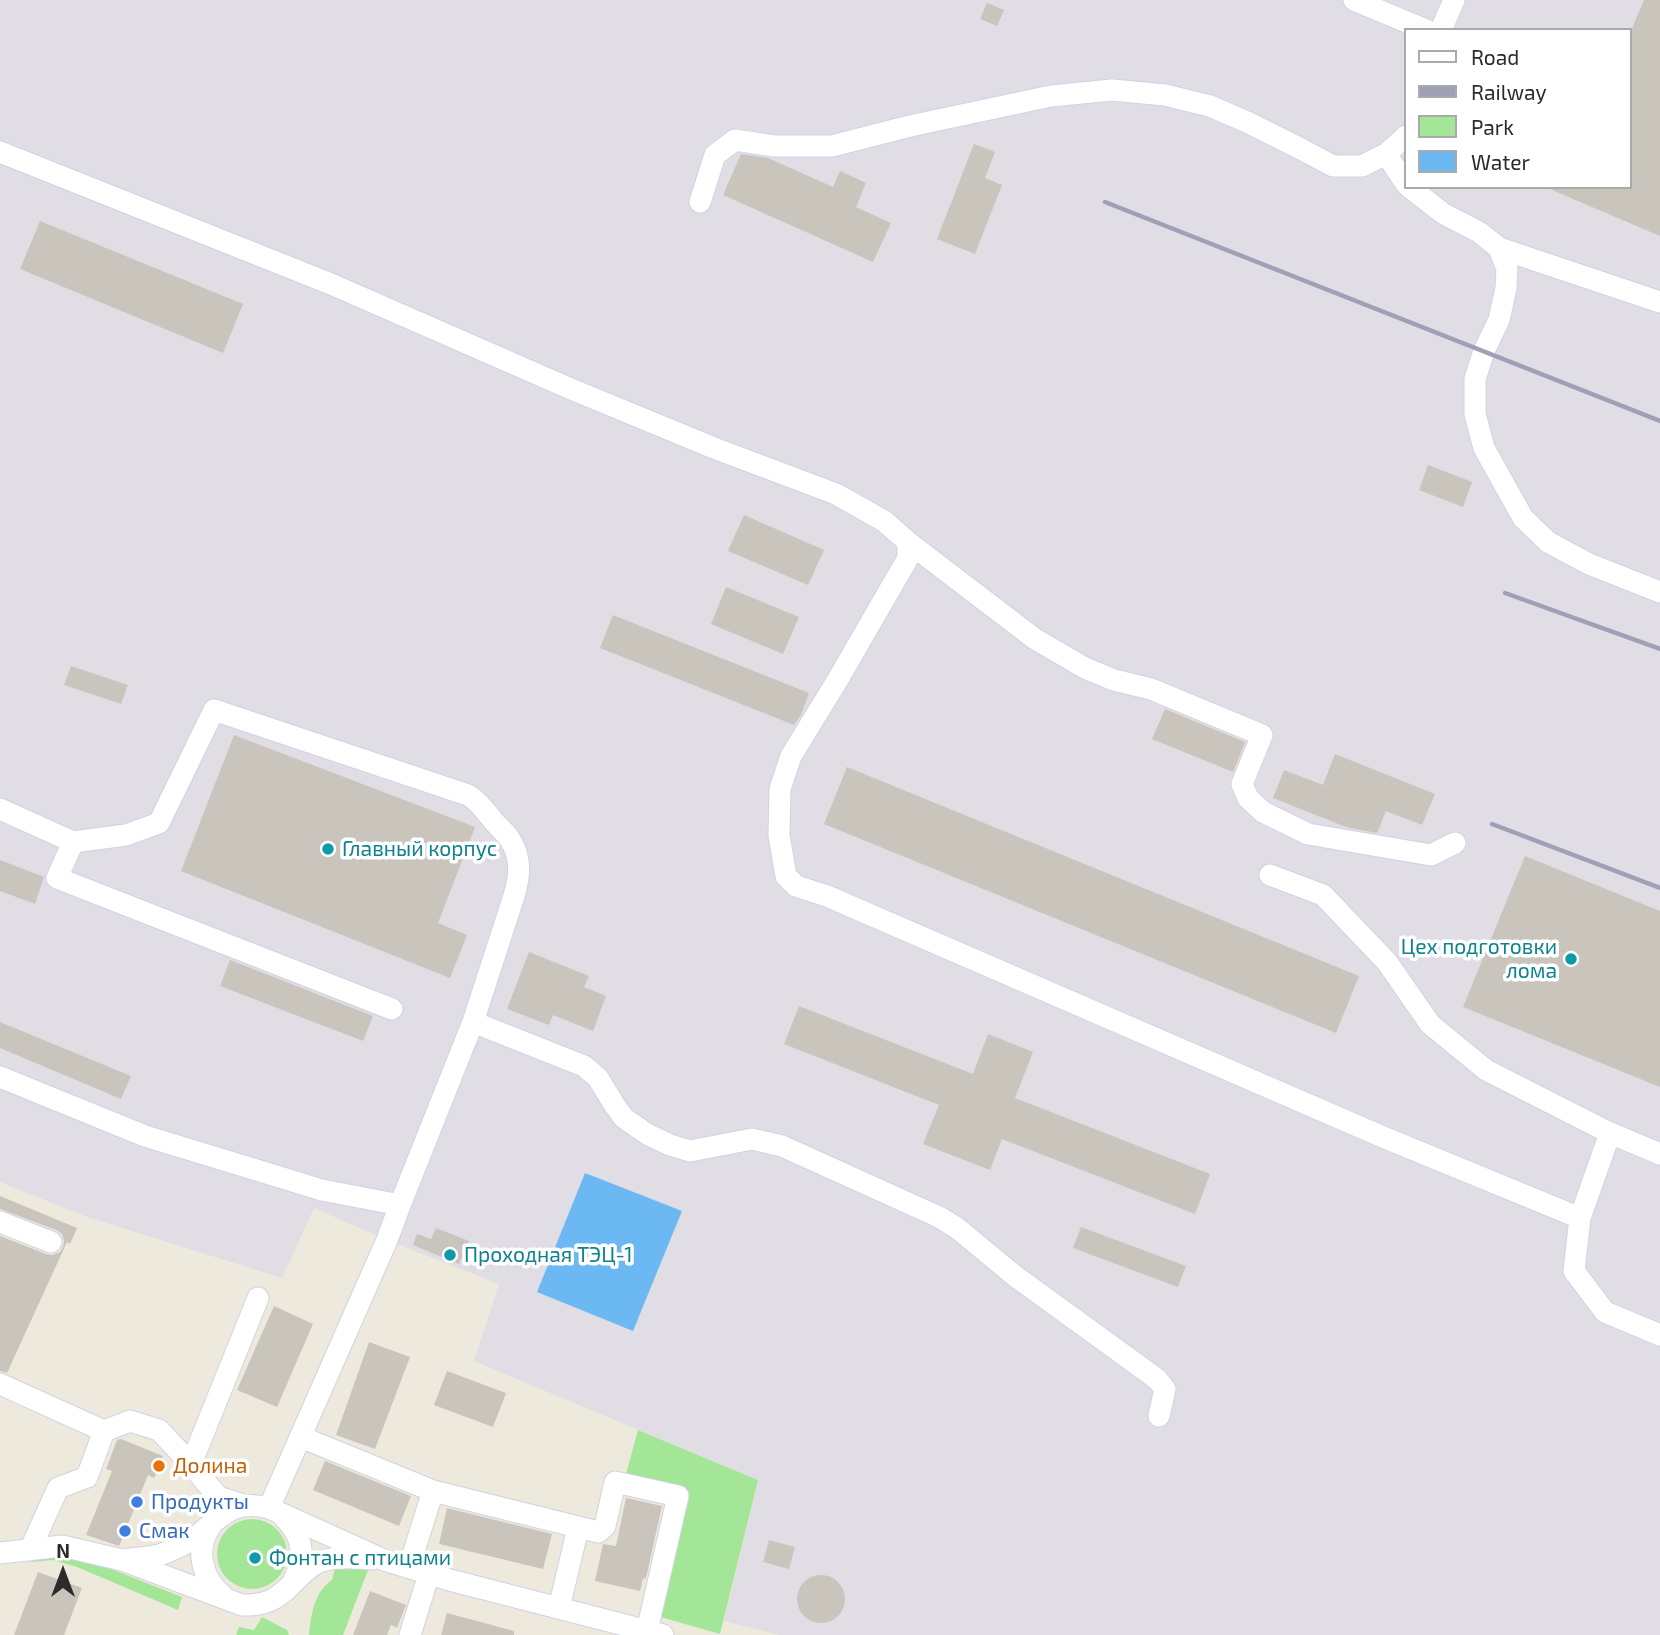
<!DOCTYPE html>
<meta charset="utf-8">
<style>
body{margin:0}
#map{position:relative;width:1660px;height:1635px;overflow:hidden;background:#ede9dc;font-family:"Exo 2",sans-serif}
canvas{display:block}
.legend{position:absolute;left:1404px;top:28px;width:228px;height:161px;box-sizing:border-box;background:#fff;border:2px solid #aaa;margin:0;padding:9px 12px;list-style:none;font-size:21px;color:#2b2b2b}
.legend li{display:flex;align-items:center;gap:14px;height:35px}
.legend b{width:35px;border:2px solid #aaa}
.north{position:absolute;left:28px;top:1537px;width:70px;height:70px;-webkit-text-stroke:5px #fff;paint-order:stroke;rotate:0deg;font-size:19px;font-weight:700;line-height:28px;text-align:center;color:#2b2b2b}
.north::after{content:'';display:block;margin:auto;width:24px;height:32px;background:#2b2b2b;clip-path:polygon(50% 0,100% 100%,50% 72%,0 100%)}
</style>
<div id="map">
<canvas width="1660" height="1635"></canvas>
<ul class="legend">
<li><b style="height:9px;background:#fff"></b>Road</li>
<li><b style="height:9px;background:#9f9fb6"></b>Railway</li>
<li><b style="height:19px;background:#a4e697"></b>Park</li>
<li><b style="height:19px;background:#6bb8f3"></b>Water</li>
</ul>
<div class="north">N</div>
</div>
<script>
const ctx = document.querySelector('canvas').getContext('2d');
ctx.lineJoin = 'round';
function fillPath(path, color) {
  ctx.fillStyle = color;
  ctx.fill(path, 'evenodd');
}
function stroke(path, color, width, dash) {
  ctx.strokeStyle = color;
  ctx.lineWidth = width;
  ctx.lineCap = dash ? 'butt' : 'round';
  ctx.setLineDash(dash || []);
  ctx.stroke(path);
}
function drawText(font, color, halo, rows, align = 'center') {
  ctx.font = font + ' "Exo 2",sans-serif';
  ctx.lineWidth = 7;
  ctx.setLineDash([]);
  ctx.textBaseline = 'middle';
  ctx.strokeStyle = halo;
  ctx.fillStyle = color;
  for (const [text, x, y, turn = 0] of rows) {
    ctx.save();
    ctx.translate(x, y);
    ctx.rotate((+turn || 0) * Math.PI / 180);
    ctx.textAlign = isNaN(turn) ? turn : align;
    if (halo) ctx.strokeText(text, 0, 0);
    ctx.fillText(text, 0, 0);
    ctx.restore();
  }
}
fillPath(new Path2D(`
 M0,0H1660V1635H780L724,1621L758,1480L474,1361L499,1284L387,1240L314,1208L282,1278L87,1217L0,1182ZM1406,30H1630V187H1406Z`), '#e1dde5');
fillPath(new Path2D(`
 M638,1430L758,1480L720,1634L657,1616L684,1492L626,1474Z
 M217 1554a35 35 0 1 1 70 0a35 35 0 1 1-70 0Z
 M59,1553L86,1559L182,1597L178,1610L77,1567L53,1560L31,1562L38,1556Z
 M351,1562L368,1570L343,1635H309C311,1615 314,1592 332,1580L336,1563Z
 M262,1617L287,1630L289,1635H236L239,1627L254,1630Z`), '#a4e697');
fillPath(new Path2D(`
 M585,1173L682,1211L633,1331L537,1292Z`), '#6bb8f3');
fillPath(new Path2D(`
 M1644,0H1660V236L1545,187H1630V33Z
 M987,3L1004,10L997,26L980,19Z
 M974,144L995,152L985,178L1002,185L975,254L937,239Z
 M741,154L768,158L833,187L840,171L866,183L856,207L891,223L873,262L723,195Z
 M40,221L243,304L223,353L20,269Z
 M1428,465L1472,482L1463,507L1419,490Z
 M744,515L824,550L808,585L728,551Z
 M726,587L799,617L783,654L711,624Z
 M613,615L809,693L801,715L794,725L600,648Z
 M71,666L128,685L121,704L64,685Z
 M1165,709L1245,742L1233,772L1152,739Z
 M234,735L475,827L438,923L467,935L450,978L181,871Z
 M1335,754L1435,794L1422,825L1386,811L1377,833L1346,827L1273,798L1284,770L1323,785Z
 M847,767L1359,976L1336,1033L824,824Z
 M1525,856L1660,911V1087L1463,1007Z
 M0,860L44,877L35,904L0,891Z
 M529,952L589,976L584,987L606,996L593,1031L553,1015L549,1025L507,1009Z
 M230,960L373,1016L363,1041L220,986Z
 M799,1006L973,1074L988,1034L1033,1052L1015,1098L1210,1174L1195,1214L1002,1139L990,1170L923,1144L939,1105L784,1044Z
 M0,1022L131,1076L121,1099L0,1048Z
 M0,1196L77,1228L70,1244L67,1242L7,1373L0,1371V1236L46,1254L52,1255L60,1252L63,1247L64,1241L62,1234L56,1230L0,1209Z
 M1081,1227L1186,1266L1178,1287L1073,1248Z
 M436,1228L469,1241L459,1264L413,1245L417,1234L431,1239Z
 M274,1306L313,1324L277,1407L237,1390Z
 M369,1342L410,1357L375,1449L336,1435Z
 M447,1371L506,1393L493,1427L434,1405Z
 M121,1439L163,1456L154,1478L148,1475L119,1546L86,1535L112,1471L106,1469L117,1440Z
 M325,1461L411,1496L399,1526L313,1490Z
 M626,1498L662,1506L646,1578L643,1579L640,1591L595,1581L603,1544L616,1546Z
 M447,1508L552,1534L543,1569L439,1544Z
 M769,1540L795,1547L789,1569L763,1562Z
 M38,1572L82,1588L64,1635H14Z
 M797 1599a24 24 0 1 1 48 0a24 24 0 1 1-48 0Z
 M370,1591L406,1605L397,1628L391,1625L387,1635H353Z
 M447,1613L514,1631V1635H441Z`), '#c9c5bc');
const minor = new Path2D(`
 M1354,0L1426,30
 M1441,30L1454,0
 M0,152L331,284L571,389L714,448L836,494L884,521L908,542V558L837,681L791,756L780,789L779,835L786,876L796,886L827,896L1383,1137L1580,1218
 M1386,154L1406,184
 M1409,187L1444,214L1479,232L1499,248L1507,269L1506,288L1499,320L1484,351L1475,379V414L1484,448L1523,518L1548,542L1589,564L1660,592
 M700,202L715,155L735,140L774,146H832L910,126L1051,96L1112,90L1165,95L1210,106L1247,122L1301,149L1333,166H1362L1386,154L1406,136
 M1499,248L1660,302
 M908,542L1035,639L1085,668L1114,680L1151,689L1262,735L1242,784L1248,798L1263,812L1308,834L1431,855L1455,843
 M0,809L73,842L126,835L159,823L214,710L468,795C480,802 482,808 491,818C496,825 504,831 509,838C522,857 520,876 514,896L473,1022L584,1066L598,1078L615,1106L624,1118L647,1134L670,1145L690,1151L752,1139L782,1146L939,1217L957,1228L1015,1276L1157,1379L1165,1389L1159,1416
 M73,842L57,878L392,1009
 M1270,875L1323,895L1387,962L1430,1024L1486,1070L1610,1133L1580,1218L1574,1271L1605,1312L1660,1335
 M0,1077L145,1136L322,1190L400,1205L387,1240L269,1508
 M1610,1133L1660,1154
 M400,1205L473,1022
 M0,1222L51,1242
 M0,1384L104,1431
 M301,1437L433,1491L598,1532L605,1526L615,1482L678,1496L647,1631
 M243,1505L218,1497L191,1464L258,1298
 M283,1516C303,1536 306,1554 294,1580
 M211,1526C194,1548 202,1579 223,1596
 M30,1550L58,1488L87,1477L104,1431L130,1421L159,1430L191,1464
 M0,1553L62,1546L122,1560L242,1605C251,1605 260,1605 269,1601C290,1593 300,1569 322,1561C339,1556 355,1558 372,1559
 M122,1560C135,1558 152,1558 165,1553C175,1549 189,1542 198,1535C223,1515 234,1499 269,1508L384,1560L446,1579L663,1635
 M409,1567L433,1491
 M559,1608L578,1528
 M410,1635L429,1574`);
stroke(minor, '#d1d2e4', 23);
stroke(minor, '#fff', 21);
stroke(new Path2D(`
 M1105,202L1660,421
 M1505,593L1660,649
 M1492,824L1660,888`), '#9f9fb6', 4.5);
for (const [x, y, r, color] of [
 [328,849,7,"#0f9aa8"],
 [1571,959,7,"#0f9aa8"],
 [450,1255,7,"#0f9aa8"],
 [159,1466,7,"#e8710a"],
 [137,1502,7,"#3f7fe0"],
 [125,1531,7,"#3f7fe0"],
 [255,1558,7,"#0f9aa8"]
]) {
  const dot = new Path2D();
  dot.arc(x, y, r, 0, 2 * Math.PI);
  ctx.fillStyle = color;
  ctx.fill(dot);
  stroke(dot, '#fff', 2.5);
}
drawText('21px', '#0d838f', '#fff', [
 ["Главный корпус",342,849],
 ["Цех подготовки",1557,947,"right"],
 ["лома",1557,971,"right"],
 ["Проходная ТЭЦ-1",464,1255],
 ["Фонтан с птицами",269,1558]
], 'left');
drawText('21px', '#c56008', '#fff', [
 ["Долина",173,1466]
], 'left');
drawText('21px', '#366cbe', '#fff', [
 ["Продукты",151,1502],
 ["Смак",139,1531]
], 'left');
</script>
